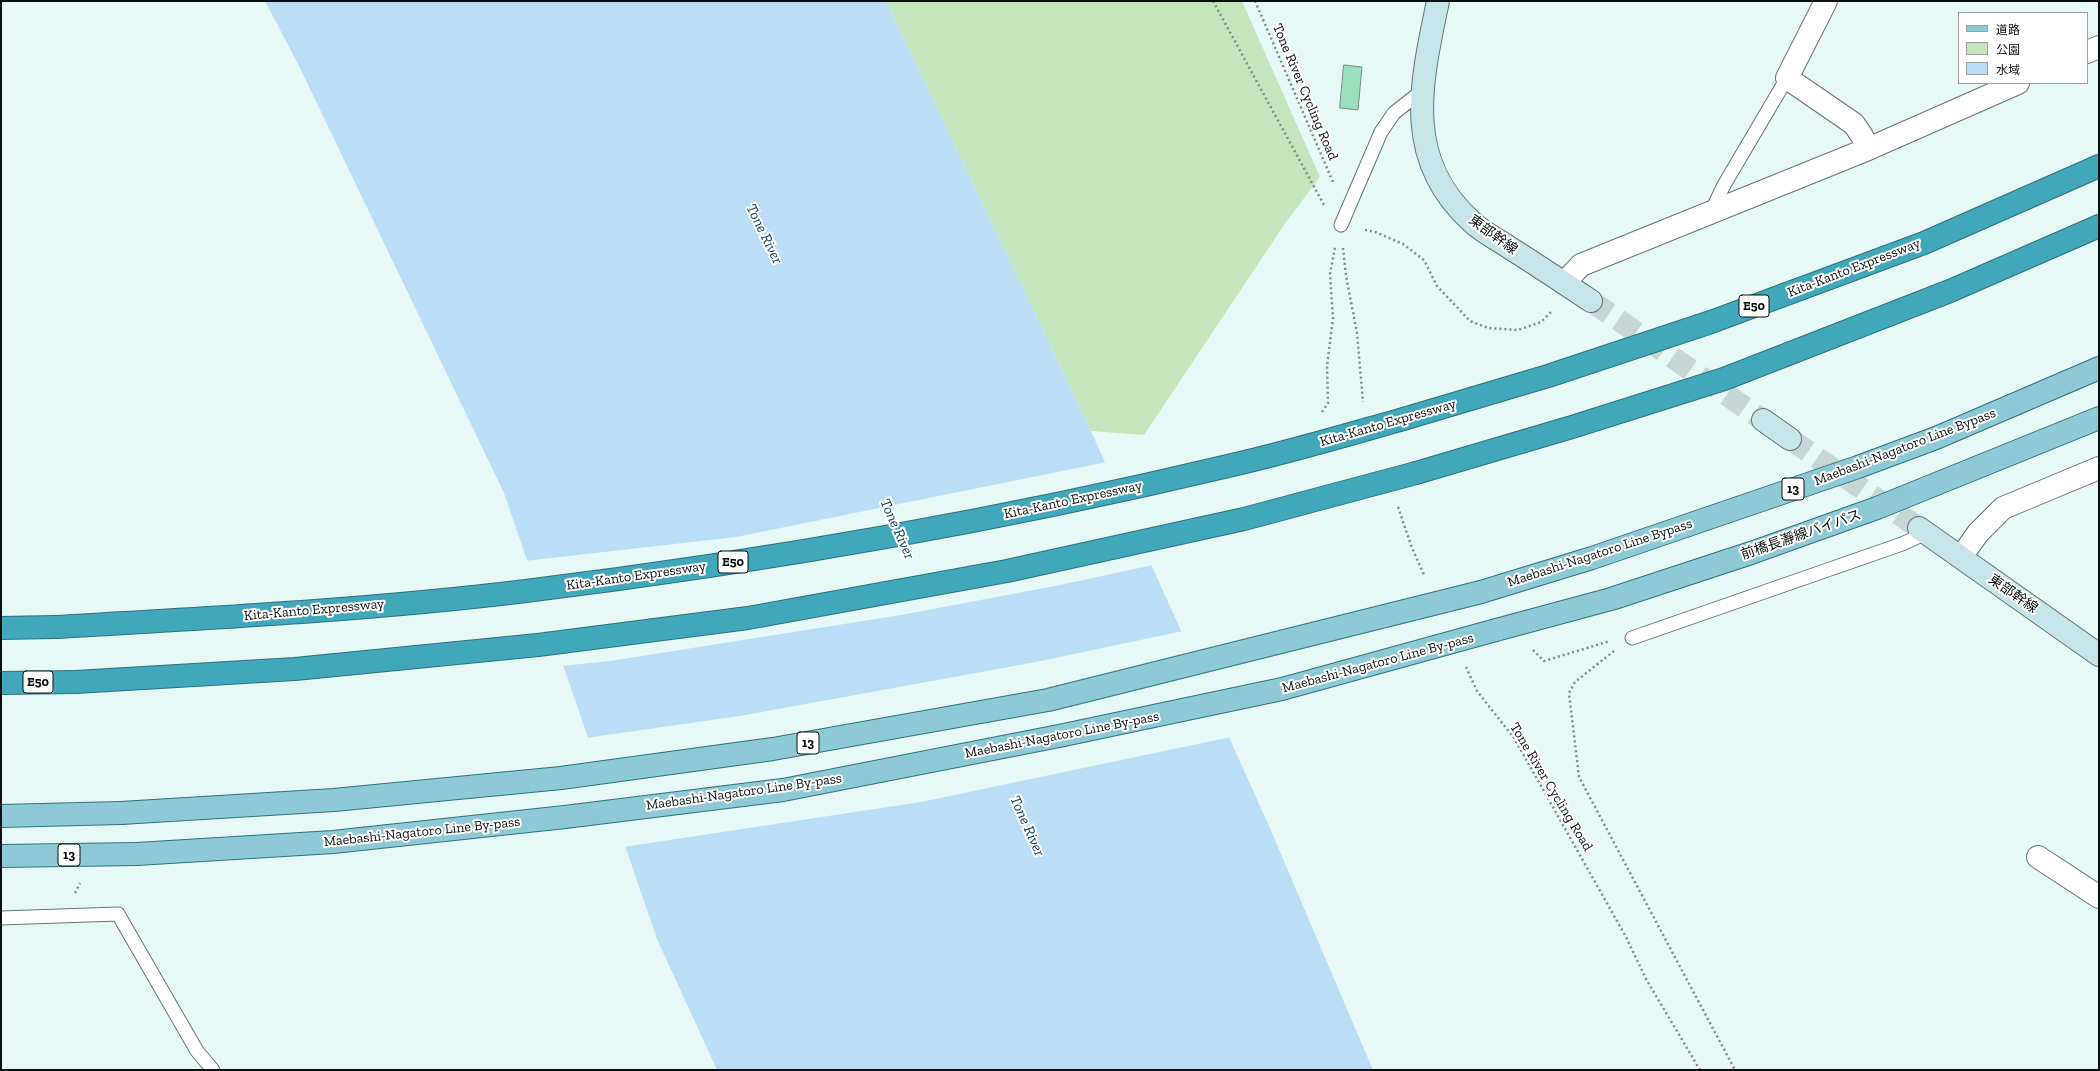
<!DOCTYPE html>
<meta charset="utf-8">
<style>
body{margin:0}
#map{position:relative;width:2100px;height:1071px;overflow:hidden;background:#e7f9f7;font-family:"Zilla Slab","Noto Sans JP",serif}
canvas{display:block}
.frame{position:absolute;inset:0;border:2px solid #090f0e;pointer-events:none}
.legend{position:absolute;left:1958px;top:12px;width:130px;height:72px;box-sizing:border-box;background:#fff;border:1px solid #9d9f9f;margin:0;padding:5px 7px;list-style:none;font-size:12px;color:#090f0e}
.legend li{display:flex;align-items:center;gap:8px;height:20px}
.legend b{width:20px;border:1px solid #9d9f9f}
</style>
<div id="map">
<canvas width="2100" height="1071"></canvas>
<div class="frame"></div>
<ul class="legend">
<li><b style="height:5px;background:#8dcad6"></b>道路</li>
<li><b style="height:11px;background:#c6e5bd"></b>公園</li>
<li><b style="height:11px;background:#bbdef6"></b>水域</li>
</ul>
</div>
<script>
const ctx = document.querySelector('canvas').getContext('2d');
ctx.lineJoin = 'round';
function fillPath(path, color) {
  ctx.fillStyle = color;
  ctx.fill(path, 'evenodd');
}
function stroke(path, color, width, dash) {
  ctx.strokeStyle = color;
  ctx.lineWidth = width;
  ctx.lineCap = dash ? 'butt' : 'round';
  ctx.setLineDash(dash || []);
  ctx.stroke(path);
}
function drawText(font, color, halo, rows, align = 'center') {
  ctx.font = font + ' "Zilla Slab","Noto Sans JP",serif';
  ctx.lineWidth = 4;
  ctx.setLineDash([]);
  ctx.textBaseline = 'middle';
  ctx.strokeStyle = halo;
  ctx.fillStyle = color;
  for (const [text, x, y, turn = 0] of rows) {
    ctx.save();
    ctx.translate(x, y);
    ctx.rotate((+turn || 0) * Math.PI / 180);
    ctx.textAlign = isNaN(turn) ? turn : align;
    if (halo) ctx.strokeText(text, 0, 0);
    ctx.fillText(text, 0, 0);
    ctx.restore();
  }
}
fillPath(new Path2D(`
 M886,1H1242L1320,177L1284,225L1144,435L1091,431Z`), '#c6e5bd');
fillPath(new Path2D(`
 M265,1H886L1091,431L1269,826L1373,1070H717L657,939L504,493L299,66Z`), '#bbdef6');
fillPath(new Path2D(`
 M1107,462L1153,565L1060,585L901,615L610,661L561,666L525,561L736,537Z
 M1183,631L1231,737L921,802L623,847L586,738L740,716L1036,662Z`), '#e7f9f7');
const building = new Path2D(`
 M1344,65L1362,67L1358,110L1340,108Z`);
fillPath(building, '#9adfbe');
stroke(building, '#7d8b84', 1);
stroke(new Path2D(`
 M1591,301L1763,420
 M1790,439L1919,528`), '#c6d6d4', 22, [22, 11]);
const lane = new Path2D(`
 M1712,210L1724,185L1787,78
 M1341,225L1381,132L1394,113L1422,91
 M1632,638L1902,544L1926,533
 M1,918L118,914L197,1051L213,1070`);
const street = new Path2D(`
 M1826,1L1787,78L1854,124L1862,136L1868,149
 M2087,52L2099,47
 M1564,283L1581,265L1868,149L2018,83
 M1961,557L1978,533L2003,508L2099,468
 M2038,857L2099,897`);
const secondary = new Path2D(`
 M1438,1C1421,83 1402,159 1472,222C1482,232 1497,239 1510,248C1537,265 1564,283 1591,301
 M1763,420L1790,439
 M1919,528L2099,655`);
const primary = new Path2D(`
 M1481,592L1592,558L1858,467L1936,438L2099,368
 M1496,630L1611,599L1751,553L1877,508L2099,418
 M1,816L121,813
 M1,856L137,854`);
const highway = new Path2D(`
 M1400,420L1548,376L1711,322L1924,243L2099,166
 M1416,473L1572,427L1724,379L1950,291L2099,226
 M1,628L55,627
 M1,683L76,682`);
stroke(lane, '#647472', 15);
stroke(street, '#647472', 24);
stroke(secondary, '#647472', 24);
stroke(primary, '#2d727e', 24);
stroke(highway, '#2d727e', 24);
stroke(new Path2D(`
 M1213,1L1324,205
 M1255,1L1333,182
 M1365,230L1375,232L1403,244L1424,260L1437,286L1470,321L1488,328L1518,330L1541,322L1552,311
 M1343,248L1346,276L1357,333L1363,402
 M1322,412L1328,403L1327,366L1333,318L1330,274L1335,247
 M1398,507L1412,548L1425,577
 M1533,650L1544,661L1610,641
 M1614,651L1575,682L1569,693L1579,777L1735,1070
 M1466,667L1477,691L1514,738L1626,937L1646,979L1700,1070
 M75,893L80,883`), '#7f8b8a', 2.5, [2, 3]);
stroke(lane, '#fff', 13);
stroke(street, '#fff', 22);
stroke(secondary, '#c6e5eb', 22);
stroke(primary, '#8dcad6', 22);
stroke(highway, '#41a7bb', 22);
const primaryBridge = new Path2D(`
 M121,813L334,800L561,778L773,749L1048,700L1481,592
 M137,854L333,842L565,817L783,790L1059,736L1282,689L1496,630`);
const highwayBridge = new Path2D(`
 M55,627C212,618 370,610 526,591C762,562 997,521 1228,466C1286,453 1343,436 1400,420
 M76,682L295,669L538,645L748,618L1007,571L1244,519L1416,473`);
stroke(primaryBridge, '#2d727e', 24, []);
stroke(highwayBridge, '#2d727e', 24, []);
stroke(primaryBridge, '#8dcad6', 22);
stroke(highwayBridge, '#41a7bb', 22);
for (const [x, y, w] of [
 [1754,306,30],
 [1793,489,22],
 [733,562,30],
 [38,682,30],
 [808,743,22],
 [69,855,22]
]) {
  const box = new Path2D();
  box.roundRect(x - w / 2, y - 11, w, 22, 3);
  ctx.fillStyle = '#fff';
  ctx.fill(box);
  stroke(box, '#090f0e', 1);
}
drawText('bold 13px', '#090f0e', null, [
 ["E50",1754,306],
 ["13",1793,489],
 ["E50",733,562],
 ["E50",38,682],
 ["13",808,743],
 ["13",69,855]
]);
drawText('14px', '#090f0e', '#fff', [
 ["Tone River Cycling Road",1305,92,67],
 ["東部幹線",1493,235,36],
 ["Kita-Kanto Expressway",1854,268,-21],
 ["Kita-Kanto Expressway",1388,423,-16],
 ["Maebashi-Nagatoro Line Bypass",1905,447,-21],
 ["Kita-Kanto Expressway",1073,500,-12],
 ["前橋長瀞線バイパス",1801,535,-19],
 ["Maebashi-Nagatoro Line Bypass",1600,553,-18],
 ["Kita-Kanto Expressway",636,576,-8],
 ["東部幹線",2013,594,35],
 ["Kita-Kanto Expressway",314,610,-5],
 ["Maebashi-Nagatoro Line By-pass",1378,663,-15],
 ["Maebashi-Nagatoro Line By-pass",1062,735,-11],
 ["Tone River Cycling Road",1551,787,59],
 ["Maebashi-Nagatoro Line By-pass",744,792,-8],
 ["Maebashi-Nagatoro Line By-pass",422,832,-6]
]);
drawText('italic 15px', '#0c3d58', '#fff', [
 ["Tone River",764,234,64],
 ["Tone River",897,529,66],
 ["Tone River",1027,826,66]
]);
</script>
